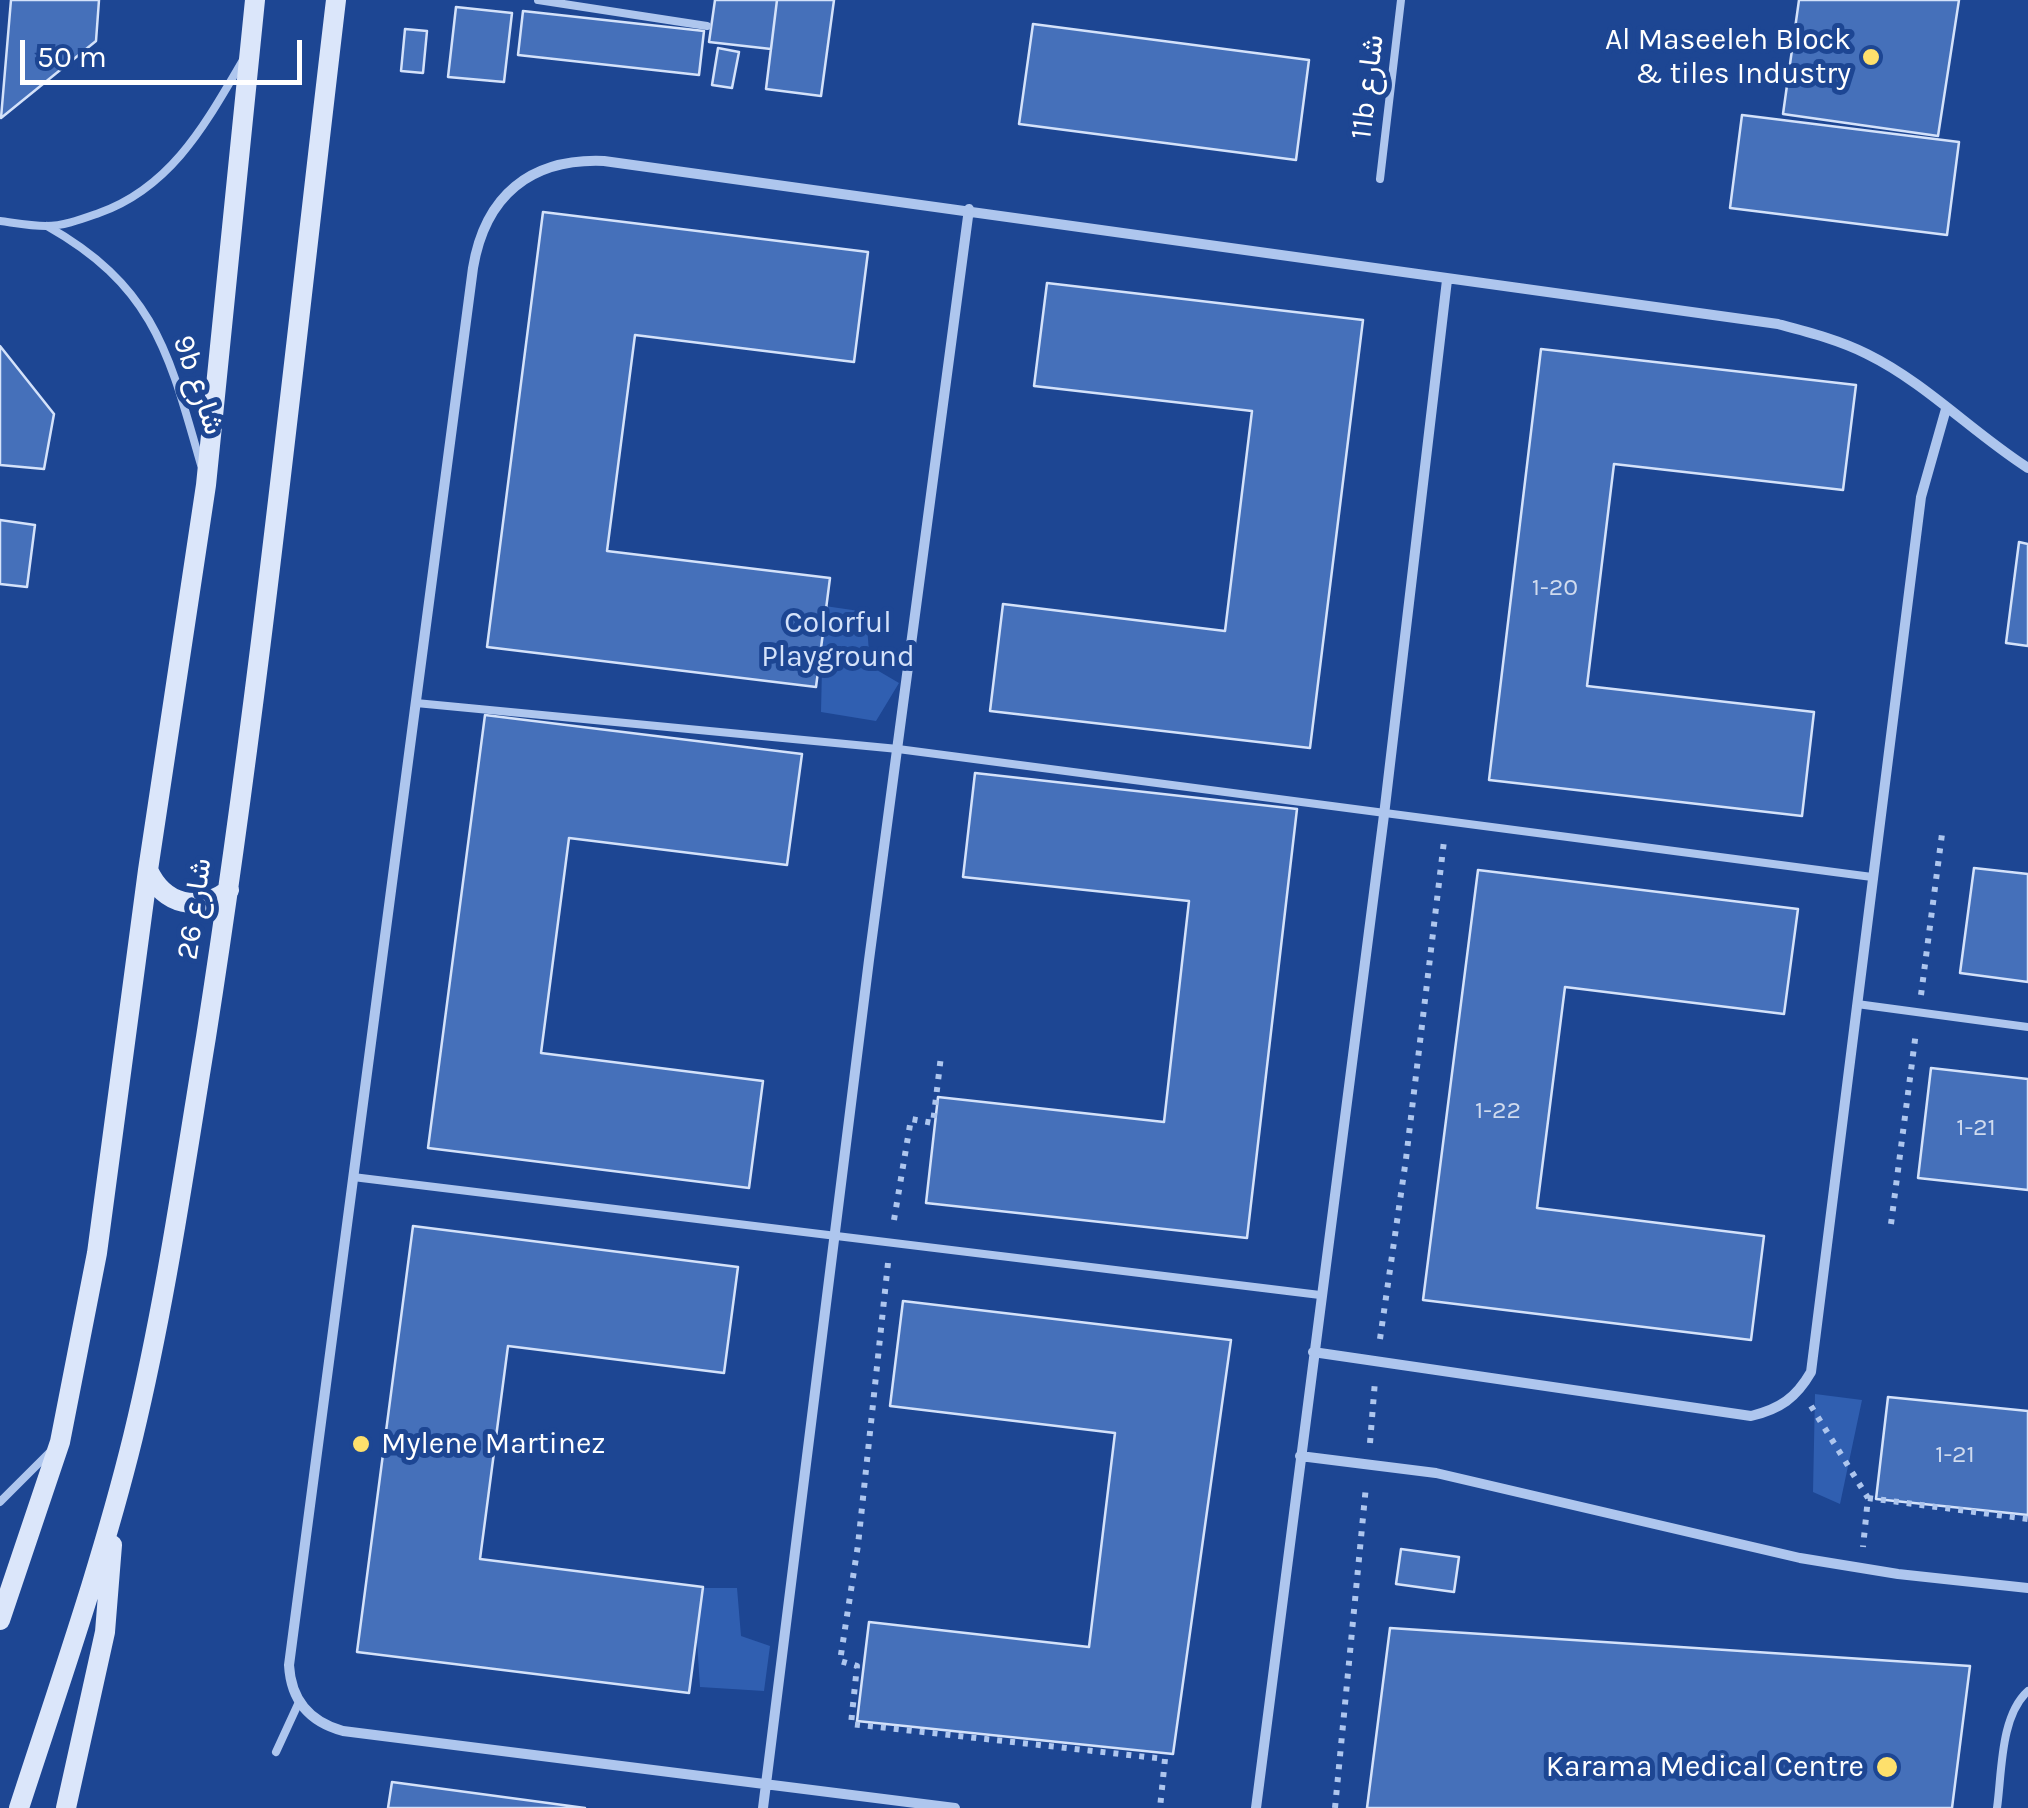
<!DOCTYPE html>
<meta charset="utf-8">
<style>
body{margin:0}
#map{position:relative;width:2028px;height:1808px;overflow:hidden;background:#1d4693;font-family:Karla,sans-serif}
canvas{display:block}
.scale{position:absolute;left:20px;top:40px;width:282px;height:45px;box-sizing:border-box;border:5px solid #fff;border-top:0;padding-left:12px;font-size:30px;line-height:35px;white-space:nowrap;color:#fff;-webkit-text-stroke:8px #1d4693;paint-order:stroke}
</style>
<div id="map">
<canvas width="2028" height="1808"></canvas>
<div class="scale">50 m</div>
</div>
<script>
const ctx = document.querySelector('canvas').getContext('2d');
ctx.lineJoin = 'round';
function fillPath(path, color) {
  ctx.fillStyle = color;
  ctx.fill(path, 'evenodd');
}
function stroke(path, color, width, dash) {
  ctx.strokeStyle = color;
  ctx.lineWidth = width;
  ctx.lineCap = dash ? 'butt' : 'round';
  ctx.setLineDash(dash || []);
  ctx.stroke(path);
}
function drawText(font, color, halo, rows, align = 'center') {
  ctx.font = font + ' Karla,Vazirmatn,sans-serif';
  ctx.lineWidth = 10;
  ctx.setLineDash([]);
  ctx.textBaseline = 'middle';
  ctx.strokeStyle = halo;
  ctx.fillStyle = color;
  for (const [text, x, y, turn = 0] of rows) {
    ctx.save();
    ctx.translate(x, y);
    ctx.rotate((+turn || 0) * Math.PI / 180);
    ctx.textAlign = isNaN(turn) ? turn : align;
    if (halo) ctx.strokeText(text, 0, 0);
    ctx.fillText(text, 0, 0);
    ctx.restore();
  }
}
fillPath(new Path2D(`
 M818,605L866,612L870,666L899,683L876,721L821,712L822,668L796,658Z
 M1815,1394L1862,1400L1840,1504L1813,1492Z
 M681,1588H737L741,1636L770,1646L764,1691L700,1687L697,1641L677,1627Z`), '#305fb1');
const building = new Path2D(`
 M11,0H99L96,41L1,118Z
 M715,0H777L771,49L709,42Z
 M777,0H834L821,96L766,89Z
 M1799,0H1959L1938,136L1783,114Z
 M456,7L512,13L504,82L448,77Z
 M523,11L704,31L699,75L518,55Z
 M1033,24L1309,60L1296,160L1019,124Z
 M405,29L427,31L423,73L401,71Z
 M718,48L739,52L732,88L712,85Z
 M1742,115L1959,142L1947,235L1730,208Z
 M543,212L868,252L854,362L635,335L607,551L830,578L816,687L487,647Z
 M1047,283L1363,320L1310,748L990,711L1003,604L1225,631L1252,411L1034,386Z
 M0,346L54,414L44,469L0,465Z
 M1541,349L1856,385L1843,490L1614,464L1587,686L1814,712L1802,816L1489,780Z
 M0,520L35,525L27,587L0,584Z
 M2019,542L2028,544V646L2006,643Z
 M485,715L802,754L787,865L569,838L541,1053L763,1081L749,1188L428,1148Z
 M975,773L1297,809L1247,1238L926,1203L938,1097L1164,1122L1189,901L963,877Z
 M1974,868L2028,874V982L1960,973Z
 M1478,870L1798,909L1784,1014L1565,987L1537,1208L1764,1236L1751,1340L1423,1300Z
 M1931,1068L2028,1079V1190L1918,1178Z
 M413,1226L738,1267L724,1373L508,1346L480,1559L703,1587L689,1693L357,1652Z
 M903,1301L1231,1340L1173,1754L857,1721L869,1622L1089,1647L1115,1433L890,1406Z
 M1888,1397L2028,1411V1515L1876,1499Z
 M1401,1549L1459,1557L1454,1592L1396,1584Z
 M1390,1628L1970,1666L1952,1808H1367Z
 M392,1782L585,1808H388Z`);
fillPath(building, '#4570ba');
stroke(building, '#d4e2fa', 2.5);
stroke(new Path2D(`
 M1921,995L1942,834
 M894,1220L911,1119L933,1123L941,1056
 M1891,1224L1916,1032
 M888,1263L858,1545L840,1661L857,1666L851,1724L1165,1759L1160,1808
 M1380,1339L1406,1159L1444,841
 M1811,1406L1868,1498L1863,1547
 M1370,1443L1375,1381
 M1868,1498L2028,1519
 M1335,1808L1366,1486`), '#aec6ee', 6, [5, 8]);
stroke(new Path2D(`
 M538,0L707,26
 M1380,179L1401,0
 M0,221C15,223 31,226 46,226C64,226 82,219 99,213C172,187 206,123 243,60
 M47,226C155,287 169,354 201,465
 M416,703L898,749L1872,877
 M1857,1004L2028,1027
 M353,1177L1320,1295
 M0,1502L50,1452
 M276,1752L299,1702
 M1997,1808C2002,1773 2000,1716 2028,1691`), '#aec6ee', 8);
stroke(new Path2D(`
 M1313,1352L1751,1416C1780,1409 1796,1398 1811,1372L1921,497L1946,409
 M1300,1456L1436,1473L1800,1558L1898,1574L2028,1588
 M763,1808L869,960L969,209
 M955,1808L343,1731C310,1722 291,1701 289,1665L473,268C485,196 530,158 604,161L1778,324C1808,332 1839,340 1867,354C1926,383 1973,433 2028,468
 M1256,1808L1384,815L1447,280`), '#aec6ee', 10);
stroke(new Path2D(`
 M148,870C164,905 198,913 229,890
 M0,1620L60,1442L97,1253L148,870L206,485L255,0
 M19,1808C59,1685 102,1563 133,1437C165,1305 184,1171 206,1037C260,693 295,346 336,0
 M66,1808L105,1632L112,1545`), '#dbe6fa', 20);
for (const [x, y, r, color] of [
 [1871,57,10,"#fee06c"],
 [361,1444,10,"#fee06c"],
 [1887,1767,12,"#fee06c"]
]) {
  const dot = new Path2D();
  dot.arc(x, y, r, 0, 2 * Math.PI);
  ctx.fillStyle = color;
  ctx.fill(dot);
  stroke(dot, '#1d4693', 4);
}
drawText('25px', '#d0dbee', null, [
 ["1-20",1555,588],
 ["1-22",1498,1111],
 ["1-21",1976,1128],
 ["1-21",1955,1455]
]);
drawText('30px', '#fff', '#1d4693', [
 ["Al Maseeleh Block",1851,40],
 ["& tiles Industry",1851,74],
 ["Mylene Martinez",381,1444,"left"],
 ["Karama Medical Centre",1864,1767]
], 'right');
drawText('30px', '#fff', '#1d4693', [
 ["11b شارع",1368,87,-83],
 ["9b شارع",198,385,71],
 ["شارع 26",195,909,-82]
]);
drawText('30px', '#d4e2fa', '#1d4693', [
 ["Colorful",838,623],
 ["Playground",838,657]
]);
</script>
